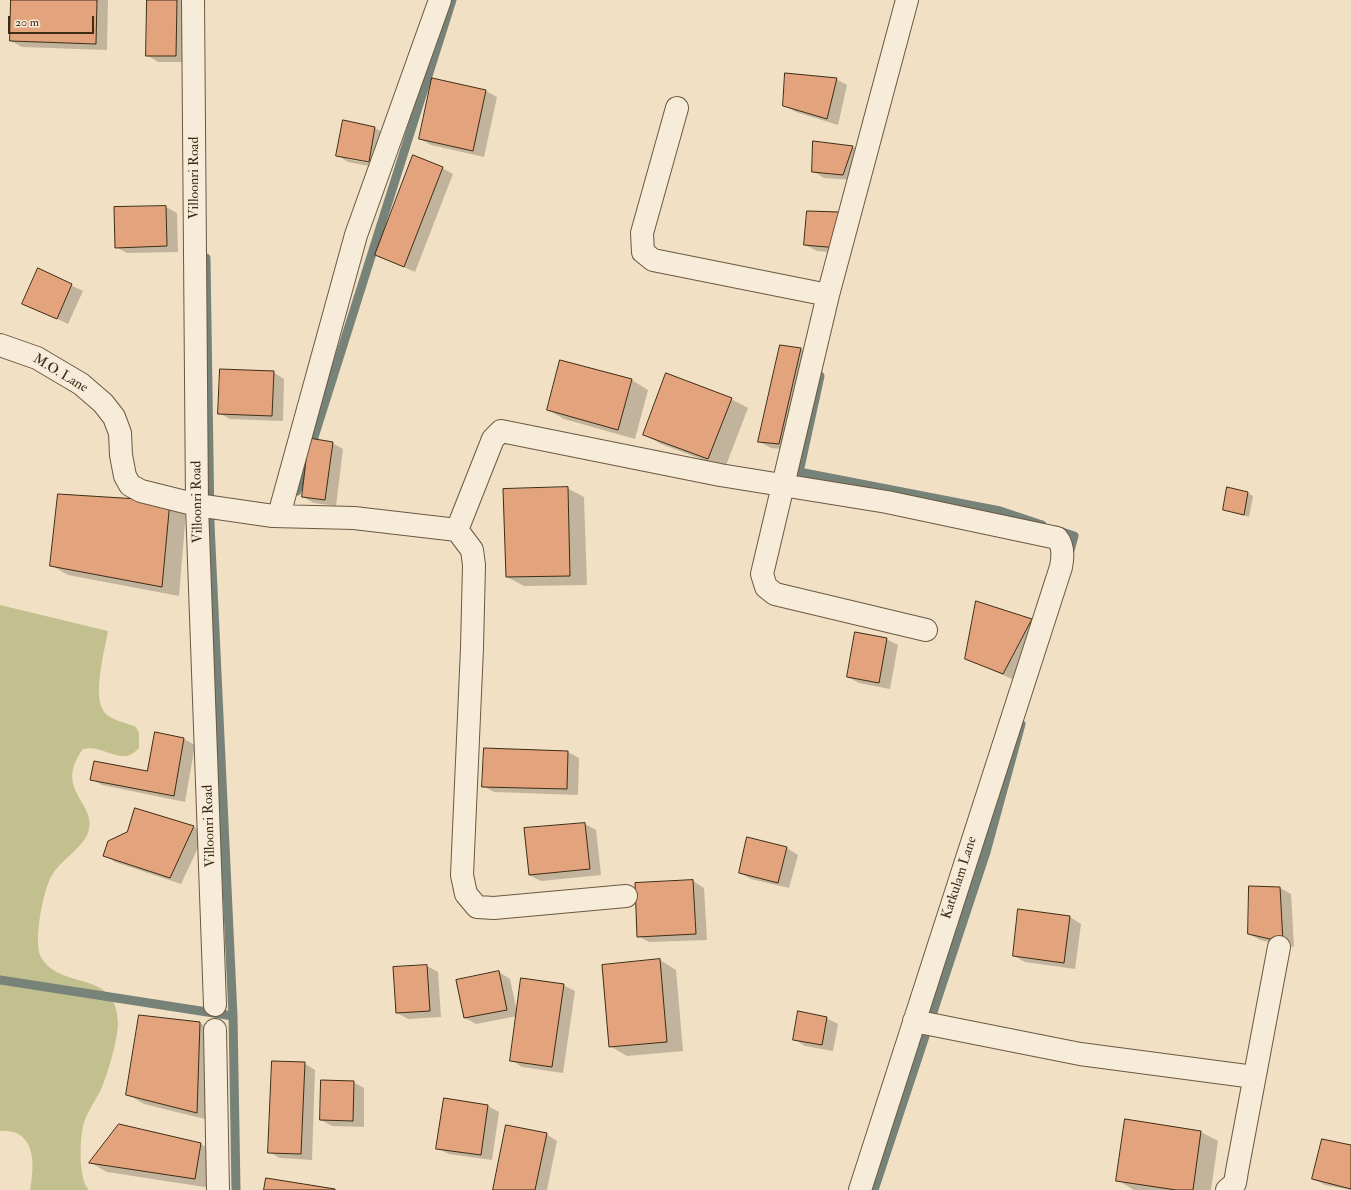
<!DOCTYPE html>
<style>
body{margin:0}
#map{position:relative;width:1351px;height:1190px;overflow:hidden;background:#f2e0c4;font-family:"IM FELL Double Pica",serif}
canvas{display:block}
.scale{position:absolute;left:8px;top:16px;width:86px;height:18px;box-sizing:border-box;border:2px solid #3d2c15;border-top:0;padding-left:5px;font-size:12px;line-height:14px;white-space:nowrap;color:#3d2c15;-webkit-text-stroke:3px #f7ebd9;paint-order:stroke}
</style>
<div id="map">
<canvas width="1351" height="1190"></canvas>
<div class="scale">20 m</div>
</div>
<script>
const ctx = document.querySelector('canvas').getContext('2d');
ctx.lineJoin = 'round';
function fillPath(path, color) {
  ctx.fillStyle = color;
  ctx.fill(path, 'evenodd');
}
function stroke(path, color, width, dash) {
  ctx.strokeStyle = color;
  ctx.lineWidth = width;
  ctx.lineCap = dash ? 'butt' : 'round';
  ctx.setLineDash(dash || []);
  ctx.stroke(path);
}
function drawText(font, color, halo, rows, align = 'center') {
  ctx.font = font + ' "IM FELL Double Pica",serif';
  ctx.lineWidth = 3.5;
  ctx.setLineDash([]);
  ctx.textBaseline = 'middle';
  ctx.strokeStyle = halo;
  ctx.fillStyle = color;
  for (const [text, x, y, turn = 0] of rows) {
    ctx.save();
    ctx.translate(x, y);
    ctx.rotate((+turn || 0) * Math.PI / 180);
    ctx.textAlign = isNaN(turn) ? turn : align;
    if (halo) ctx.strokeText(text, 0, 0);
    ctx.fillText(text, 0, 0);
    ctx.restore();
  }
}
fillPath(new Path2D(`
 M0,605L108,631C105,650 90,702 107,715C115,721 127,723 136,727L139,733V748C121,768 105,744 83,749C52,791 99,803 88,833C80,851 60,860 51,877C43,891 32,946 42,959C64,991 117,969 118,1023C118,1037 109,1069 104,1082C99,1097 87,1110 83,1126C80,1140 78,1179 89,1190H30C35,1165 36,1128 0,1131Z`), '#c2c08f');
fillPath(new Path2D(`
 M12,0H108L107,50L22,47L11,41Z
 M148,0H187V62H158L147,55Z
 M836,79L847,85L838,125L796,112L784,105Z
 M486,91L497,97L484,157L431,145L420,139Z
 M375,128L386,134L380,168L348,162L337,155ZM347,157L374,162L373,164L347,159Z
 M814,143L853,147L864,153L854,180L824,178L813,171Z
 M442,168L453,174L415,272L376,255Z
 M166,207L177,213L178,252L127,253L116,247Z
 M808,212L849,254L817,251L805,245Z
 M39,270L83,291L68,324L24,303Z
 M781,346L801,349L812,356L790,450L771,448L760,442Z
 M273,372L284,379L283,421L230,419L219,413Z
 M632,380L648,390L635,439L564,419L548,410Z
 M731,399L748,408L725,468L661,444L644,434Z
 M332,443L343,449L336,506L314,503L303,497Z
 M567,488L584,497L587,585L524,586L507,577Z
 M1248,493L1253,496L1249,517L1225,509Z
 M169,502L186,512L179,596L68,575L51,565Z
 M1031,620L1042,626L1014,680L966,658Z
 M886,639L898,645L890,689L859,683L848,677Z
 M156,733L184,739L195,745L185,802L102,785L91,779L148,772Z
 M568,752L579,758L578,795L494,792L483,786Z
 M136,809L194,827L205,833L181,884L115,862L104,855L128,833Z
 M585,824L596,830L601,875L541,881L529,875L525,829Z
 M748,839L787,848L798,855L789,888L751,879L740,873Z
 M693,881L704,888L707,940L649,942L638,936Z
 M1250,887L1280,888L1291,894L1294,947L1260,940L1249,934Z
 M1019,911L1070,917L1081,924L1075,969L1025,962L1014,956Z
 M660,960L676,970L683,1051L627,1056L610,1046Z
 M427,966L438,972L441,1017L408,1019L397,1013Z
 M499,972L510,979L517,1012L563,985L575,991L563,1073L522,1067L511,1060L517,1016L476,1024L465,1018Z
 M826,1018L838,1024L833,1051L805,1046L794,1039Z
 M200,1023L216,1033L213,1121L144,1104L127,1094Z
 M304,1063L315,1070L312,1160L280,1158L269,1152Z
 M353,1082L364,1088V1127L332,1126L321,1120Z
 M488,1106L499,1112L492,1160L449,1154L437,1148Z
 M1126,1121L1201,1132L1218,1141L1211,1190H1134L1117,1180Z
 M546,1134L557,1141L547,1190H494Z
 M201,1144L217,1154L211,1188L107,1172L91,1163Z
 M1351,1146V1190L1325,1185L1314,1179Z`), '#0003');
stroke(new Path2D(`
 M206,258L210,524L233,1016L236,1190
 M820,376L799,472L1000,511L1042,525
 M297,491L452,0
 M1056,530L1074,536L1069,554
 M0,980L233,1016
 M874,1190L986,852L1021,724`), '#778279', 9);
const building = new Path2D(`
 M11,0H97L96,44L10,41Z
 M147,0H177L176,56H146Z
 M785,73L837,78L827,119L783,106Z
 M432,78L486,90L473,151L419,139Z
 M343,120L375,127L369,162L336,156Z
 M813,141L853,146L843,175L812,172Z
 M413,155L443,167L404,267L375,255Z
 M166,206L167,246L115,248L114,207Z
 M807,211L839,212L838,248L804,245Z
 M38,268L72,284L57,319L22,304Z
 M780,345L801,348L779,444L758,442Z
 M560,360L632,379L618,430L547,410Z
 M220,369L274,371L272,416L218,414Z
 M666,373L732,398L708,459L643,435Z
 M309,438L333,442L325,500L302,497Z
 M568,487L570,576L506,577L503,489Z
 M1227,487L1248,492L1244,515L1223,510Z
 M58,494L170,501L162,587L50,566Z
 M976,601L1032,619L1003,674L965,659Z
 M855,632L887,638L879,683L847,677Z
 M155,732L184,738L174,796L90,780L94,761L147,771Z
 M484,748L568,751L567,789L482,787Z
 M135,808L194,826L170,878L103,856L108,841L127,832Z
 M585,823L590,869L529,875L524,828Z
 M747,837L787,847L778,883L739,873Z
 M693,880L696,934L637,937L635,883Z
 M1249,886L1280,887L1283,942L1248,934Z
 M1018,909L1070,916L1064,963L1013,956Z
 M660,959L667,1042L609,1047L602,965Z
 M427,965L430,1011L396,1013L393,967Z
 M499,971L507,1010L464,1018L456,980Z
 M521,978L564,984L552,1067L510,1061Z
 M798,1011L827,1017L822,1045L793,1040Z
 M139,1015L200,1022L197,1113L126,1095Z
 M272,1061L305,1062L301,1154L268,1153Z
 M321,1080L354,1081L353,1121L320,1120Z
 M444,1098L488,1105L481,1155L436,1149Z
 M1125,1119L1201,1131L1193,1190H1176L1116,1181Z
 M119,1124L201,1143L195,1179L89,1163Z
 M506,1125L547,1133L535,1190H493Z
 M1322,1139L1351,1145V1189L1312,1179Z
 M266,1178L335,1189V1190H264Z`);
fillPath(building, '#e3a37c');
stroke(building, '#3d2c15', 1);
const street = new Path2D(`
 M193,0L197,505L215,1005
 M907,0L828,295L762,574L766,587L775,594L926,630
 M677,108L642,233L643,252L653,260L828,295
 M0,345L37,358L81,384L103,403L114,417L120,433L121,455L125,476L130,485L141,491L197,505L273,516L354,518L457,530L493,439L501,431L720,475L887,502L1057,538C1064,546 1063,557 1061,567L860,1190
 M279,515L356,235L440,0
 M457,530L472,550L474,565L472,648L462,875L466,894L477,907L494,908L626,896
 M914,1021L1080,1054L1254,1077
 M215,1030L218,1190
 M1227,1190L1235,1183L1237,1171L1279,947`);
stroke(street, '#6a5941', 24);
stroke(street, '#f7ebd9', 22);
drawText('14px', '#3d2c15', '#f7ebd9', [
 ["Villoonri Road",195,178,-90],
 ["M.O. Lane",60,374,31],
 ["Villoonri Road",198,502,-91],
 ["Villoonri Road",210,826,-92],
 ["Katkulam Lane",960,878,-72]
]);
</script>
